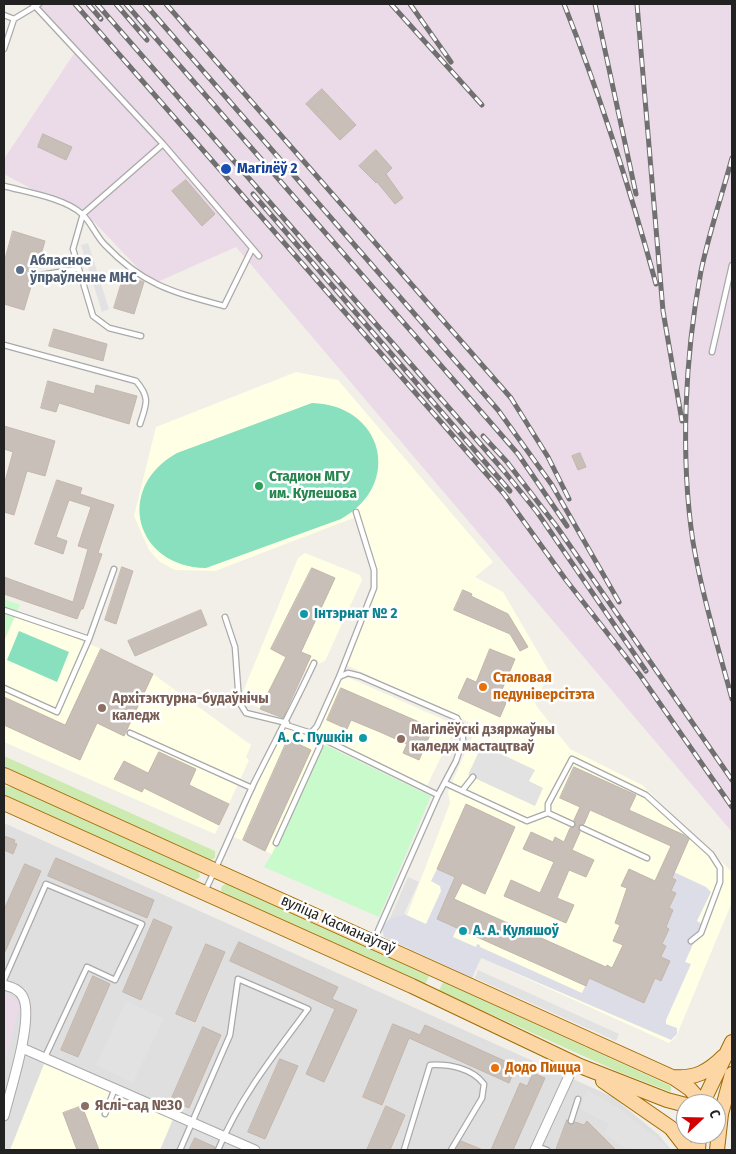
<!DOCTYPE html>
<meta charset="utf-8">
<style>
body{margin:0}
#map{position:relative;width:736px;height:1154px;overflow:hidden;background:#f2efe9;font-family:"Fira Sans Condensed",sans-serif}
canvas{display:block}
.frame{position:absolute;inset:0;border:5px solid #222;pointer-events:none}
.north{position:absolute;left:676px;top:1094px;width:50px;height:50px;box-sizing:border-box;background:#fff;border:1px solid #a7a7a7;border-radius:50%;rotate:69deg;font-size:14px;font-weight:700;line-height:20px;text-align:center;color:#222}
.north::after{content:'';display:block;margin:auto;width:18px;height:22px;background:#d40000;clip-path:polygon(50% 0,100% 100%,50% 72%,0 100%)}
</style>
<div id="map">
<canvas width="736" height="1154"></canvas>
<div class="frame"></div>
<div class="north">С</div>
</div>
<script>
const ctx = document.querySelector('canvas').getContext('2d');
ctx.lineJoin = 'round';
function fillPath(path, color) {
  ctx.fillStyle = color;
  ctx.fill(path, 'evenodd');
}
function stroke(path, color, width, dash) {
  ctx.strokeStyle = color;
  ctx.lineWidth = width;
  ctx.lineCap = dash ? 'butt' : 'round';
  ctx.setLineDash(dash || []);
  ctx.stroke(path);
}
function drawText(font, color, halo, rows, align = 'center') {
  ctx.font = font + ' "Fira Sans Condensed",sans-serif';
  ctx.lineWidth = 5;
  ctx.setLineDash([]);
  ctx.textBaseline = 'middle';
  ctx.strokeStyle = halo;
  ctx.fillStyle = color;
  for (const [text, x, y, turn = 0] of rows) {
    ctx.save();
    ctx.translate(x, y);
    ctx.rotate((+turn || 0) * Math.PI / 180);
    ctx.textAlign = isNaN(turn) ? turn : align;
    if (halo) ctx.strokeText(text, 0, 0);
    ctx.fillText(text, 0, 0);
    ctx.restore();
  }
}
fillPath(new Path2D(`
 M4,823L613,1097L659,1135L671,1150H4Z`), '#e0dfdf');
fillPath(new Path2D(`
 M30,4H732V832L236,247L153,284L95,223L4,174V159L75,52Z
 M4,993L9,994L20,1005L4,1065Z`), '#ebdbe8');
fillPath(new Path2D(`
 M296,372L338,380L493,562L475,577L503,592L549,671L535,704L570,749L642,785L732,872V902L676,1037L669,1043L404,923L450,803L448,792L477,726L342,663L373,588L372,570L356,517L215,571L175,570L160,562L149,550L134,516L156,427Z
 M305,553L360,575L362,580L325,661L304,670L283,719L240,699L298,558Z
 M4,609L101,649L153,674L251,745L246,757L249,760L215,834L4,742Z
 M339,677L352,679L449,722L452,734L424,792L322,743L317,726Z
 M284,725L323,744L272,854L234,837Z
 M44,1064L173,1119L160,1150H10Z`), '#ffffe5');
fillPath(new Path2D(`
 M4,756L215,851V858L210,860L4,767Z
 M4,786L15,788L199,872L200,877L194,881L4,795Z
 M227,883L429,976L425,985L223,894L221,890L222,886Z
 M443,982L671,1086V1092L619,1072L439,991Z`), '#cdebb0');
fillPath(new Path2D(`
 M4,599L20,605L4,641Z
 M323,744L431,796L379,917L264,867L272,854Z`), '#c8facc');
fillPath(new Path2D(`
 M312,403C383,405 404,484 341,519L206,568C135,567 114,488 177,453Z
 M19,631L69,652L57,682L7,660Z`), '#88e0be');
fillPath(new Path2D(`
 M88,243L109,309L102,312L81,245Z
 M482,745L535,770L529,781L543,788L535,806L468,775Z
 M408,877L419,882L404,914L390,918Z
 M478,970L619,1034L616,1041L475,978Z
 M126,1001L164,1019L133,1083L96,1065Z
 M587,1090L619,1108L665,1145L667,1150H628L604,1134L608,1124L580,1108Z`), '#e2e2e2');
fillPath(new Path2D(`
 M437,869L455,877L437,919L457,928L453,937L476,947L477,944L480,945V947L582,993L589,978L644,1003L666,946L662,944L669,929L666,927L673,910L669,908L676,893L671,891L676,880L672,878L674,872L706,887L711,892L697,921L702,924L685,962L691,964L666,1020V1024L677,1028V1034L671,1040L481,958L472,978L384,937L382,927L390,918L404,914L426,924L441,891L440,886L431,881Z`), '#dddde8');
const building = new Path2D(`
 M322,89L356,125L340,140L306,104Z
 M43,134L72,147L66,160L38,147Z
 M376,150L392,168L386,174L403,198L395,204L377,182L376,183L359,166Z
 M186,180L215,214L202,226L172,191Z
 M13,231L45,241L36,272L30,275L33,280L24,310L4,304V263Z
 M124,275L144,282L134,314L114,308Z
 M54,329L107,344L103,361L49,346Z
 M48,381L94,394L96,385L137,396L129,424L59,403L56,412L41,408Z
 M4,426L55,441L45,476L27,471L14,515L4,512V485L13,452L4,449Z
 M580,453L586,467L578,470L572,456Z
 M57,480L82,488L80,494L114,505L98,553L102,554L83,609H81L77,619L4,594V577L73,602L88,549L78,546L91,507L69,500L56,537L67,541L63,554L35,544Z
 M122,567L133,571L116,624L105,620Z
 M312,568L335,578L301,652L311,656L283,718L260,709L286,657L271,649Z
 M463,590L472,594L471,596L508,614L528,647L520,651L510,634L454,610Z
 M201,610L207,625L135,656L128,641Z
 M101,649L153,674L124,736L97,723L80,760L4,725V697L65,725Z
 M490,649L515,659L501,692L509,696L500,717L458,698L467,678L476,682Z
 M341,688L433,728L419,760L403,753L407,744L380,732L351,720L347,729L327,720Z
 M288,739L311,750L265,851L243,840Z
 M159,752L196,769L189,785L229,804L219,825L144,788L142,792L114,779L124,761L148,773Z
 M574,767L636,795L629,810L684,835L689,839L672,878L676,880L671,891L676,893L669,908L673,910L666,927L669,929L662,944L666,946L661,957L670,961L661,981L655,978L644,1003L589,978L586,986L437,919L455,877L437,869L466,804L515,827L485,894L462,883L454,899L606,967L607,965L612,968L623,945L613,941L620,925L615,923L627,888L621,886L629,869L655,881L671,846L590,810L584,824L578,827L580,832L572,850L594,860L586,877L569,870L557,898L574,905L566,923L504,896L511,880L540,893L554,862L523,849L531,832L553,842L555,837L564,842L570,828L575,826L574,820L580,807L560,798Z
 M4,836L15,840L14,843L17,844L13,854L4,850Z
 M56,858L154,900L147,918L48,876Z
 M25,864L41,871L4,954V910Z
 M154,919L172,927L141,1000L123,992Z
 M239,942L338,987L332,999L357,1010L324,1082L306,1074L335,1009L230,961Z
 M206,944L225,952L195,1022L176,1014Z
 M93,976L110,984L78,1057L61,1050Z
 M393,1024L420,1035L425,1025L516,1066L509,1083L409,1038L382,1105L363,1097Z
 M203,1027L221,1035L189,1108L171,1100Z
 M280,1059L298,1066L265,1139L248,1132Z
 M533,1073L545,1078L513,1150H491L520,1083L527,1086Z
 M82,1106L99,1150H77L63,1113Z
 M386,1106L405,1115L390,1150H367Z
 M567,1120L570,1125L575,1122L584,1125L587,1121L616,1150H556Z
 M195,1138L215,1147L214,1150H189Z
 M461,1141L483,1150H456Z`);
fillPath(building, '#c7bfb8');
stroke(building, '#c4b6ab', 1);
const service = new Path2D(`
 M33,4L163,144
 M4,15L14,19
 M4,49L14,19L39,4
 M4,186C26,192 65,198 82,214C91,222 96,236 105,245C143,285 172,292 224,306L252,249
 M34,276L78,269
 M141,336L109,328L93,316L73,249L83,214L163,144L259,256
 M4,345L136,381C151,398 146,405 140,424
 M712,352L732,265
 M4,610L89,639
 M225,617L235,647L239,702L246,713L287,723
 M339,677L374,588V570L356,512
 M4,688L57,712L89,639L114,569
 M286,725L311,733L317,726L339,677L348,673L360,676L457,718L462,728L463,740L456,761L438,795L374,940
 M130,733L252,788
 M311,733L438,795
 M445,783L527,821L548,813L572,824
 M462,791L473,777
 M548,813V804L572,759L646,795L711,854L720,868V882L701,933L691,941
 M582,828L647,858
 M276,843L320,746V739
 M205,891C222,856 237,819 254,783C274,743 295,704 314,663
 M4,980L46,884L142,924L115,980L87,967L45,1057
 M105,1114L115,1088
 M571,1121L578,1099
 M536,1146L547,1150
 M180,1150L230,1035L238,979L308,1009C275,1053 239,1099 218,1150
 M404,1150L430,1065C449,1064 472,1068 484,1084L482,1098L451,1150`);
const minor = new Path2D(`
 M4,985C11,987 19,989 23,997C34,1019 10,1091 4,1116
 M22,1048L255,1150
 M535,1150L575,1063`);
const primary = new Path2D(`
 M4,775L672,1077C695,1079 708,1072 724,1056
 M4,803L412,986L580,1066L667,1100L686,1105
 M674,1078L690,1089L703,1104
 M603,1081L671,1128L688,1150
 M702,1104L732,1042
 M698,1150L699,1134
 M717,1150L721,1114L732,1074`);
stroke(service, '#a9a9a9', 7);
stroke(minor, '#a9a9a9', 11);
stroke(primary, '#a06b00', 16);
stroke(service, '#fff', 4.5);
stroke(minor, '#fff', 9);
stroke(primary, '#fcd6a4', 14);
const rail = new Path2D(`
 M75,4L504,494L566,580L640,675L732,807
 M88,4L101,19
 M97,4L504,471L537,512L646,671
 M116,4L147,40
 M126,4L518,454L567,526
 M145,4L498,410L552,485L619,602
 M166,4L511,398L548,457L569,499
 M391,4L482,105
 M410,4L451,62
 M564,4C600,95 630,189 656,284
 M595,4L636,194
 M637,4L663,311L682,421
 M732,158C722,195 709,233 701,271C685,356 680,456 693,542C702,595 718,647 732,699
 M253,194L510,491
 M483,436L507,462L557,527L732,780`);
stroke(rail, '#707070', 5);
stroke(rail, '#fff', 3, [9]);
for (const [x, y, r, color] of [
 [226,169,6,"#1a4fb4"],
 [20,270,5,"#5c6f8a"],
 [259,486,5,"#2e9e5b"],
 [304,614,5,"#0f9aa8"],
 [483,687,5,"#e8710a"],
 [102,708,5,"#8d6e63"],
 [363,738,5,"#0f9aa8"],
 [401,739,5,"#8d6e63"],
 [463,931,5,"#0f9aa8"],
 [495,1068,5,"#e8710a"],
 [85,1106,5,"#8d6e63"]
]) {
  const dot = new Path2D();
  dot.arc(x, y, r, 0, 2 * Math.PI);
  ctx.fillStyle = color;
  ctx.fill(dot);
  stroke(dot, '#fff', 2);
}
drawText('bold 15px', '#164399', '#fff', [
 ["Магілёў 2",237,169]
], 'left');
drawText('bold 15px', '#4e5e75', '#fff', [
 ["Абласное",30,261],
 ["ўпраўленне МНС",30,278]
], 'left');
drawText('bold 15px', '#27864d', '#fff', [
 ["Стадион МГУ",269,477],
 ["им. Кулешова",269,494]
], 'left');
drawText('bold 15px', '#0d838f', '#fff', [
 ["Інтэрнат № 2",314,614],
 ["А. С. Пушкін",353,738,"right"],
 ["А. А. Куляшоў",473,931]
], 'left');
drawText('bold 15px', '#c56008', '#fff', [
 ["Сталовая",493,678],
 ["педуніверсітэта",493,695],
 ["Додо Пицца",505,1068]
], 'left');
drawText('bold 15px', '#785e54', '#fff', [
 ["Архітэктурна-будаўнічы",112,699],
 ["каледж",112,716],
 ["Магілёўскі дзяржаўны",411,730],
 ["каледж мастацтваў",411,747],
 ["Яслі-сад №30",95,1106]
], 'left');
drawText('15px', '#222', '#fff', [
 ["вуліца Касманаўтаў",338,925,24]
]);
</script>
